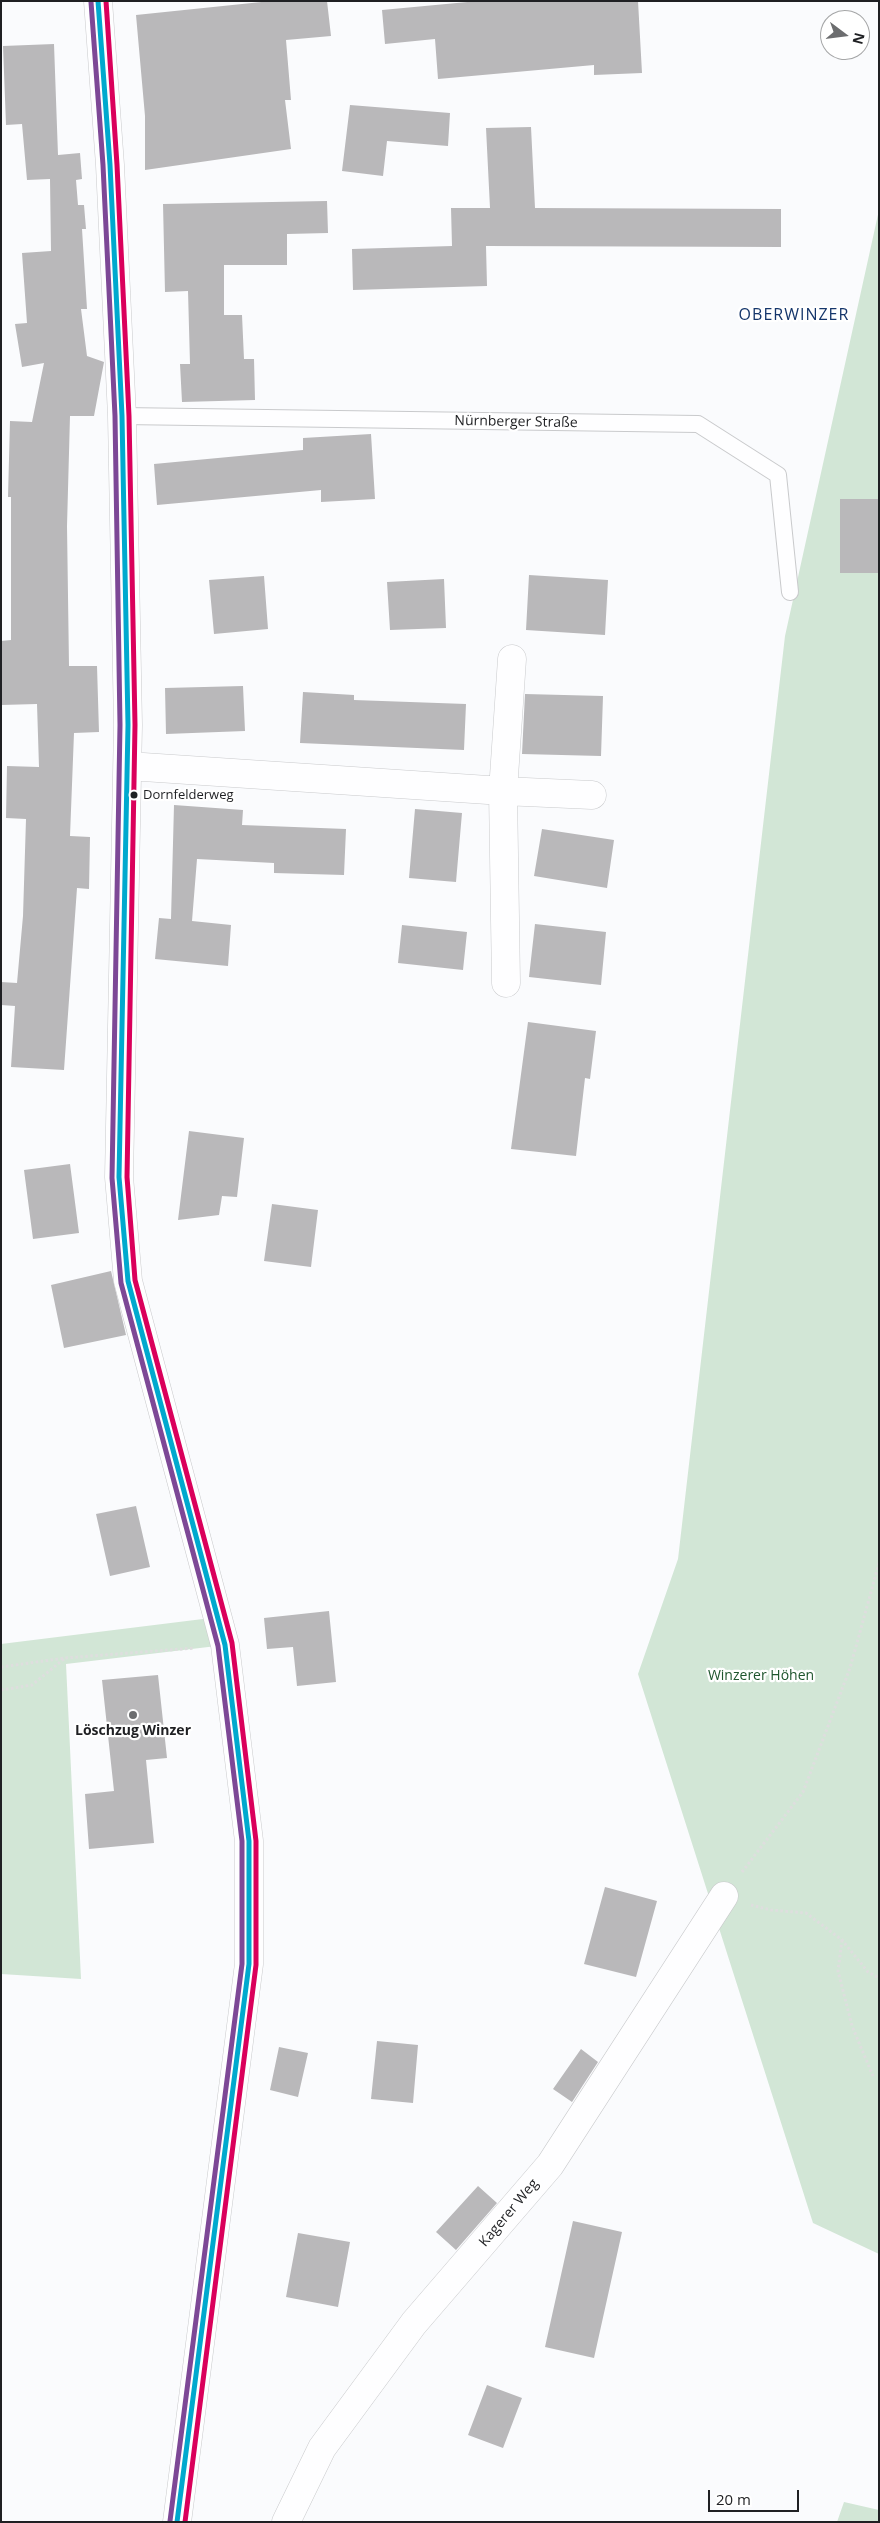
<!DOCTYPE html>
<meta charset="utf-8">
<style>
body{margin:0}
#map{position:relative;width:880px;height:2523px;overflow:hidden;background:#fafbfd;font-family:"Open Sans",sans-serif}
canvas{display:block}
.frame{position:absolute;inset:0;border:2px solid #1f2023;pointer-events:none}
.north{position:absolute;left:820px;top:10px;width:50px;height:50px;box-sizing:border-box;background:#fff;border:1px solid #a5a6a7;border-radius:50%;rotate:105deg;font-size:14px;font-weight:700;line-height:20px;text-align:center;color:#1f2023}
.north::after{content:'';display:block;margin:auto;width:18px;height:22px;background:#6c6d6f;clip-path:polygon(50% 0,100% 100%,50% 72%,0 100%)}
.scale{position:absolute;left:708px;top:2490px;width:91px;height:22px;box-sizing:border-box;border:2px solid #1f2023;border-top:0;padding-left:6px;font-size:15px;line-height:18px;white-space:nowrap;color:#1f2023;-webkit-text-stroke:4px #fff;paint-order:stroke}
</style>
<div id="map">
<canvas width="880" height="2523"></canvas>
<div class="frame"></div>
<div class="north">N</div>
<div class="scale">20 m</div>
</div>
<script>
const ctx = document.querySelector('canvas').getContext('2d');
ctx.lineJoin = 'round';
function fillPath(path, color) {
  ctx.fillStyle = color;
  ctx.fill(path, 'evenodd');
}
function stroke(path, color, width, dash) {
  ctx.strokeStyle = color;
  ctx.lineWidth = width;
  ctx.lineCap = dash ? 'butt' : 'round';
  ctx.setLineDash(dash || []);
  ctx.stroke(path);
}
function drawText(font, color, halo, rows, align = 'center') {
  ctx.font = font + ' "Open Sans",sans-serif';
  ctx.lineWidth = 4.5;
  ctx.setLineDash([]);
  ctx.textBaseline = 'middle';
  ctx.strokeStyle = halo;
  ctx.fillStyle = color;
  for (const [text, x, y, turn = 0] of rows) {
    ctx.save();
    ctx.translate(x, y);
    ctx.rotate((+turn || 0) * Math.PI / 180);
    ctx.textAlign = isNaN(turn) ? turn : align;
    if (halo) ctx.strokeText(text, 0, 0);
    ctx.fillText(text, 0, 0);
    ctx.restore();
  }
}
fillPath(new Path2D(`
 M879,210V2254L813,2223L638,1674L678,1559L785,636Z
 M219,1617L225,1645L66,1664L81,1979L1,1974V1644Z
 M844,2502L879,2510V2522H837Z`), '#d2e6d6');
fillPath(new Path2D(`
 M271,1H327L331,36L286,40L291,100H285L291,149L145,170V116L136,15Z
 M478,1H638L642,73L594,75V65L438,79L435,39L385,44L382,10Z
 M54,44L58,155L80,153L82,179L76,180L78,205H84L86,229H82L87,309H81L87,356L104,362L94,416H70L67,526L69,666H97L99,732L74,733L70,836L90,837L89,889L77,888L64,1070L11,1067L15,1006L1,1005V982L17,983L23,916L26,819L6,818L7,766L39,767L37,704L1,705V641L11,640V497H8L10,421L32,422L44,363L22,367L15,324L27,323L22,253L51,251L50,179L27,180L22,124L6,125L3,46Z
 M350,105L450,113L448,146L387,141L383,176L342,171Z
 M531,127L535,208L781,209V247L486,246L487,286L353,290L352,249L452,246L451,208H490L486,128Z
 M327,201L328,233L287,234V265H224V315H242L244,359H254L255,400L182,402L180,364H190L188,291L165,292L163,204Z
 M371,434L375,499L321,502V490L157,505L154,464L303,450V438Z
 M840,499H879V573H840Z
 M529,575L608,580L605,635L526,630Z
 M264,576L268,629L214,634L209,580Z
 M444,579L446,628L390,630L387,582Z
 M243,686L245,731L166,734L165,688Z
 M303,692L354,695V700L466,704L464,750L300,743Z
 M525,694L603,696L601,756L522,754Z
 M174,805L243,810L242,825L346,829L344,875L274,873V863L197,859L192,921L231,925L228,966L155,959L159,918L171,919Z
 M415,809L462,813L456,882L409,878Z
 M542,829L614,840L607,888L534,876Z
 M535,924L606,932L601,985L529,977Z
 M402,925L467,932L463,970L398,963Z
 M528,1022L596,1031L590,1079L585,1078L576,1156L511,1149Z
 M189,1131L244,1138L237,1197L222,1196L219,1215L178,1220Z
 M70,1164L79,1233L33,1239L24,1170Z
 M272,1204L318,1210L311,1267L264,1261Z
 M111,1271L126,1335L64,1348L51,1285Z
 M136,1506L150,1567L110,1576L96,1514Z
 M329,1611L336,1682L297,1686L293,1647L267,1649L264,1618Z
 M158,1675L167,1758L146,1760L154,1843L89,1849L85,1794L114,1791L102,1680Z
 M605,1887L657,1901L636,1977L584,1964Z
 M377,2041L418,2045L413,2103L371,2099Z
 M279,2047L308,2053L298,2097L270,2090Z
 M581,2049L598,2062L572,2102L553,2089Z
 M478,2186L497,2203L456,2250L436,2232Z
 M573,2221L622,2232L594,2358L545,2347Z
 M298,2233L350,2242L338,2307L286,2297Z
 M487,2385L522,2398L503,2448L468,2435Z`), '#b9b8ba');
const service = new Path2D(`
 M122,416L698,424L778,475L790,592`);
const minor = new Path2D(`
 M98,1L110,165L122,416L128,725L119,1177L128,1281L225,1645L249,1841V1964L177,2522
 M128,766L503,791L592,795
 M506,983L503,791L512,659
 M286,2522L322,2448L414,2323L550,2165L724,1896`);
stroke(service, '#c9cacc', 18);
stroke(minor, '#c9cacc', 29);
stroke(new Path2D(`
 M1,1667L65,1658L195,1648
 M1,1690L32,1685L65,1658
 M742,1872L803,1792L850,1668L879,1563
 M751,1905L771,1910L806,1913L842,1940L868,1972L879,1978
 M842,1940L838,1971L852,2026L873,2076`), '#dedede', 3, [2.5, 2.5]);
stroke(service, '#fefeff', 16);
stroke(minor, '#fefeff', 28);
stroke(new Path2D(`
 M98,1L110,165L122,416L128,725L119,1177L128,1281L225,1645L249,1841V1964L177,2522`), '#00a9ce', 5);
stroke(new Path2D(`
 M91,2L103,165L115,416L120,725L112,1178L121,1283L218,1646L242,1841V1964L170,2521`), '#7d4896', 5);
stroke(new Path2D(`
 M106,1L117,165L129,416L135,725L127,1177L135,1280L232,1643L256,1841V1965L185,2522`), '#da005b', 5);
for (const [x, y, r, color] of [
 [134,795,4.5,"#1f2023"],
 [133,1715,5,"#6c6d6f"]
]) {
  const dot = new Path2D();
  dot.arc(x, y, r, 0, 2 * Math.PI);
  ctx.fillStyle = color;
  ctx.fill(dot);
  stroke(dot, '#fff', 2);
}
drawText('13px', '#1f2023', '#fff', [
 ["Dornfelderweg",143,795]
], 'left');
drawText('14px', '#1f2023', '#fff', [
 ["Nürnberger Straße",516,422,1],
 ["Kagerer Weg",509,2213,-50]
]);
drawText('14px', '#1e552d', '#fff', [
 ["Winzerer Höhen",761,1676]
]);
drawText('bold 14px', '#1f2023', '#fff', [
 ["Löschzug Winzer",133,1731]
]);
ctx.letterSpacing = '1px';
drawText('16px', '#15366b', '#fff', [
 ["OBERWINZER",794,315]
]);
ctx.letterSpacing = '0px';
</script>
